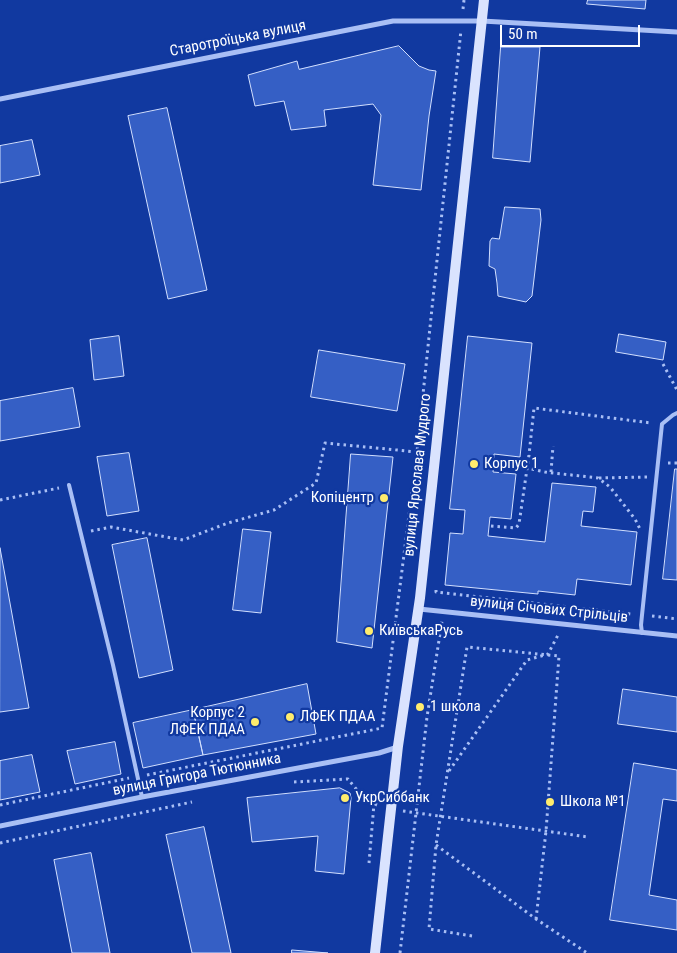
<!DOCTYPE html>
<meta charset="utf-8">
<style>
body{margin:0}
#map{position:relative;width:677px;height:953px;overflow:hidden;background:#1139a0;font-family:"Roboto Condensed",sans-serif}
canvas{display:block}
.scale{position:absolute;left:500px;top:25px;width:140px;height:22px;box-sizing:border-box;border:2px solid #fff;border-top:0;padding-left:6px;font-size:15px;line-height:18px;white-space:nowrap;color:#fff;-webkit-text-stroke:4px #1139a0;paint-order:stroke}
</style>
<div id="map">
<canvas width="677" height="953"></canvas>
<div class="scale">50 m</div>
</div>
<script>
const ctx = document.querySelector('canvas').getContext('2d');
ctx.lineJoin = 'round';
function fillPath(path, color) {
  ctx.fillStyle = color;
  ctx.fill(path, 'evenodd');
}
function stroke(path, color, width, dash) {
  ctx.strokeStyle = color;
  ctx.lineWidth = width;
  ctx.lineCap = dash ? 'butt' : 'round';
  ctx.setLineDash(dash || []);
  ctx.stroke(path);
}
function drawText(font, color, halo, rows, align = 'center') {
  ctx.font = font + ' "Roboto Condensed",sans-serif';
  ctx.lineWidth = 4.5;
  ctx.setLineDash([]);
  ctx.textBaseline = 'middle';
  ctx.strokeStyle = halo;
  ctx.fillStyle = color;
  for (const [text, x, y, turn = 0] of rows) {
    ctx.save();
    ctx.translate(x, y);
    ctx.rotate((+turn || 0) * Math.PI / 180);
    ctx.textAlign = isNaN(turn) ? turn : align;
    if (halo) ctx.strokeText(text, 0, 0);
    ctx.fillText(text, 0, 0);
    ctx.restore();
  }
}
const building = new Path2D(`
 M588,0H646L645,9L587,4Z
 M399,46L419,66L429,70L436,71L429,116L421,190L373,185L381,115L373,104L324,110L326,126L291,130L284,101L255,106L248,75L297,61L299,69Z
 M501,47H540L530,162L493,158Z
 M167,108L207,290L168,299L128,116Z
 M32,140L40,175L0,183V146Z
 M505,207L540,209L541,220L532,296L526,302L498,296L497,283L495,269L489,266L490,241L492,238L499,239Z
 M619,334L666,342L663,360L616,352Z
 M119,336L124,376L94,380L90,340Z
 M468,336L532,343L520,457L494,454L493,472L516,474L511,519L490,517L488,536L545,542L552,483L596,487L593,512L583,511L581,526L637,532L631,585L577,579L575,595L538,591V594L445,585L450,533L463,534L465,510L450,509Z
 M319,350L405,364L397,411L311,397Z
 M73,388L80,427L0,441V401Z
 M129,453L139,511L107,516L97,457Z
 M351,454L393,457L372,648L337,642Z
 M675,469H677V580L663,579Z
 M243,529L271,532L261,613L233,610Z
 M147,538L173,670L139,678L112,545Z
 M0,548L29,708L0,712Z
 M307,684L316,734L203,755L193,710Z
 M623,689L677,697V732L618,724Z
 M193,710L203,755L143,768L133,723Z
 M115,742L121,774L75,784L67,751Z
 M32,755L40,792L0,800V761Z
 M634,763L677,770V801L663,799L649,895L677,900V930L610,920Z
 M340,788L350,793L351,798L344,874L315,871L318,836L252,842L247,798Z
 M204,827L231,953H192L166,835Z
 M91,853L110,953H72L54,860Z
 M292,950L328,953H292Z`);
fillPath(building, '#355fc5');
stroke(building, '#d2dffe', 1);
stroke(new Path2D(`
 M463,9L464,0
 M663,364L677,390
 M500,462L545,472L598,478L610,487L635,519L640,529
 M668,463H677
 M551,472L553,446
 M599,478L648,477
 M0,500L59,488
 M491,526L516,528L519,524L529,455L534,408L651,423
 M91,531L111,527L183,540L228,523L274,510L316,483L325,443L417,452
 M436,590V592L631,614
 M652,616L677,619
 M449,771L527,660L548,654L558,635
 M147,775L382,728L417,452L461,30
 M294,782L348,779C356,789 365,800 377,805
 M0,805L129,778
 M403,811L588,837
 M0,843L192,802
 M436,845L536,919L587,953
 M369,863L374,804
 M472,936L429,929L436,845L467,647L559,656L546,831L536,919
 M400,953L427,717L442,621`), '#a9bff5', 3, [2.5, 4]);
stroke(new Path2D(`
 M69,485L113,665L142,797
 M642,633L641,625L642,615L662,424L673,415L677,413`), '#a9bff5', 4);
stroke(new Path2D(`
 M0,99L393,21H482L677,32
 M419,609L677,636
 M0,826L142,797L379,753L398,747`), '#a9bff5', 5);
stroke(new Path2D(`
 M375,953L398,746L420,598L484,0`), '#dae3fe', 10);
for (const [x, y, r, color] of [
 [474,464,5,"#ffec6d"],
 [384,498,5,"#ffec6d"],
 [369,631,5,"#ffec6d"],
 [420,707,5,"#ffec6d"],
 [290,717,5,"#ffec6d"],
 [255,722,5,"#ffec6d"],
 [345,798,5,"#ffec6d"],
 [550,802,5,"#ffec6d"]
]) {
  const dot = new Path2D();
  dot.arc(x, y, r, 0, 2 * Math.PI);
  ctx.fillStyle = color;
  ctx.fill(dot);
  stroke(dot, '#1139a0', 2);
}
drawText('15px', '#fff', '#1139a0', [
 ["Старотроїцька вулиця",238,39,-11],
 ["вулиця Ярослава Мудрого",418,475,-84],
 ["вулиця Січових Стрільців",549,610,6],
 ["вулиця Григора Тютюнника",197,775,-11]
]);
drawText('15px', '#fff', '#1139a0', [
 ["Корпус 1",484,464],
 ["Копіцентр",374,498,"right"],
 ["КиївськаРусь",379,631],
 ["1 школа",430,707],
 ["Корпус 2",245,713,"right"],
 ["ЛФЕК ПДАА",245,730,"right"],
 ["ЛФЕК ПДАА",300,717],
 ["УкрСиббанк",355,798],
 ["Школа №1",560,802]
], 'left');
</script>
